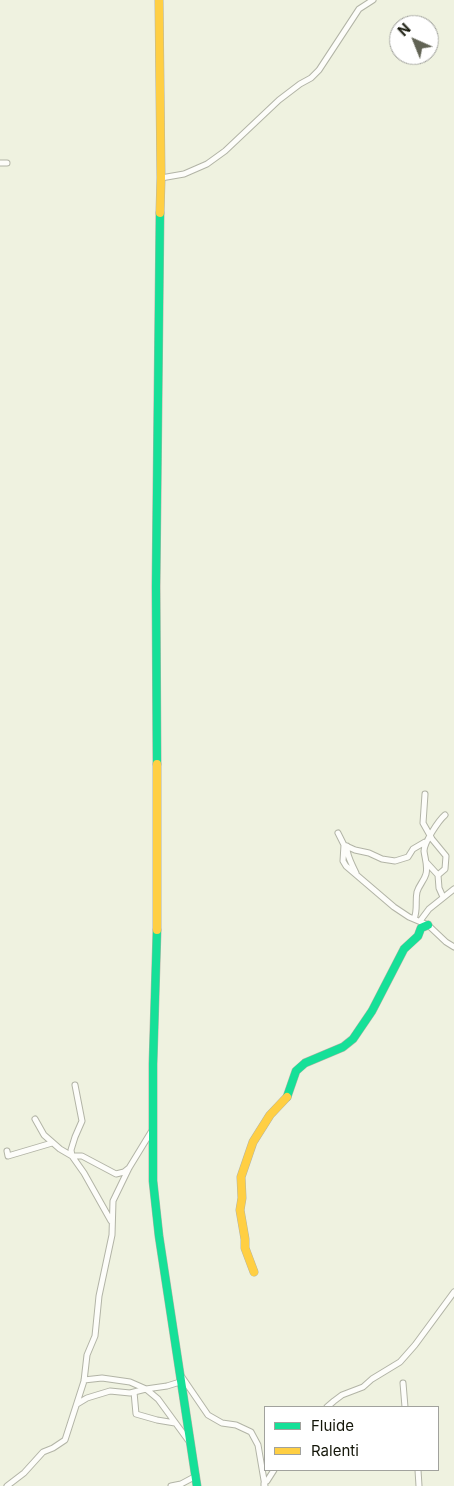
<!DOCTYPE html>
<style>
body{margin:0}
#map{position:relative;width:454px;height:1486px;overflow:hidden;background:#eff2e0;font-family:Inter,sans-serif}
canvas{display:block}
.legend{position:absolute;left:264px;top:1406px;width:175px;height:65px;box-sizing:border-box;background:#fff;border:1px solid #a1a29d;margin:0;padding:6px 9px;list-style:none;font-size:15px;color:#141609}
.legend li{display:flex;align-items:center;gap:10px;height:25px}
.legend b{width:25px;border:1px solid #a1a29d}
.north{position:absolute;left:389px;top:15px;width:50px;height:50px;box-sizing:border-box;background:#fff;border:1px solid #a1a29d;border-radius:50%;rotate:316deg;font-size:14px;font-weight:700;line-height:20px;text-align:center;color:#141609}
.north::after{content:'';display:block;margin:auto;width:18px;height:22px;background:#616354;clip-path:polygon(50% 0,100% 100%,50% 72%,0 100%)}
</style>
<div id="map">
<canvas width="454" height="1486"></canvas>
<ul class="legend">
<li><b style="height:6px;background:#16e098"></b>Fluide</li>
<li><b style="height:6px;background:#ffcf43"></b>Ralenti</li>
</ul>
<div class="north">N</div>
</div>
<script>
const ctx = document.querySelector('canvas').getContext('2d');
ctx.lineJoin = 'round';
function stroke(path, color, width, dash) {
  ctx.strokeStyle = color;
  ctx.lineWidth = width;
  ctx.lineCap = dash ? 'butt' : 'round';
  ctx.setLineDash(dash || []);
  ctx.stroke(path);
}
const street = new Path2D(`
 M0,163H7
 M161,178L184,174L207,164L225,151L279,100L300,84L311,78L319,70L359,9L373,0
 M425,794L423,823L432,839L446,856L445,869L438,875
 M338,833L344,845L343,861L346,866L394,907L409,917L428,925L446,942L454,947
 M344,845L355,850L369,853L382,859L395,861L408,857L413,849L425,842
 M347,846C346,855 352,864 356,873
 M427,863L438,875L439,888L443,897
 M414,919C418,910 415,901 417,892C419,885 424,881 426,874C428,866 425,859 424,851C424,843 438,821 445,815
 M420,921L429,909L454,889
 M75,1085L82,1121L75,1137L71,1150L72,1156H82L116,1174L124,1172L129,1168
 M35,1119L44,1135L60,1149L72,1156L84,1173L111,1221
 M7,1151L8,1156L52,1143
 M182,1377L208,1415L222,1423L236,1425L251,1432L258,1445L265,1486
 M84,1380L102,1378L130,1382L146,1389L167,1386L180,1382
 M403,1383L405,1407
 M134,1392L136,1414L157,1420L175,1423
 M77,1404L87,1398L110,1391L130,1393L146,1389L158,1399L188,1440
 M327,1407L334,1401L342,1395L363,1387L372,1379L400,1362L415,1345L454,1292
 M418,1470L419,1486
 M7,1486L24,1473L43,1452L53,1448L65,1440L84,1381L87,1355L95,1336L99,1296L112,1235L113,1201L129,1168L151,1132
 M171,1486L181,1484L196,1476
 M264,1486V1483L267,1481L274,1470`);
const fast = new Path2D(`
 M157,764L156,586L160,213
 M157,930L153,1064V1181L159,1236L197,1486
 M287,1097L296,1071L305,1063L343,1047L353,1039L372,1011L404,949L418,936L421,928L428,925`);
const slow = new Path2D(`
 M159,0L161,178L160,213
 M157,764V930
 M254,1272L245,1248V1239L240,1210L242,1198L241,1177L253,1142L270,1115L287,1097`);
stroke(street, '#b2b4a6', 7);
stroke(fast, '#b2b4a6', 9);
stroke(slow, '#b2b4a6', 9);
stroke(street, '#fdfdfa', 5);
stroke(fast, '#16e098', 8);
stroke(slow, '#ffcf43', 8);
</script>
